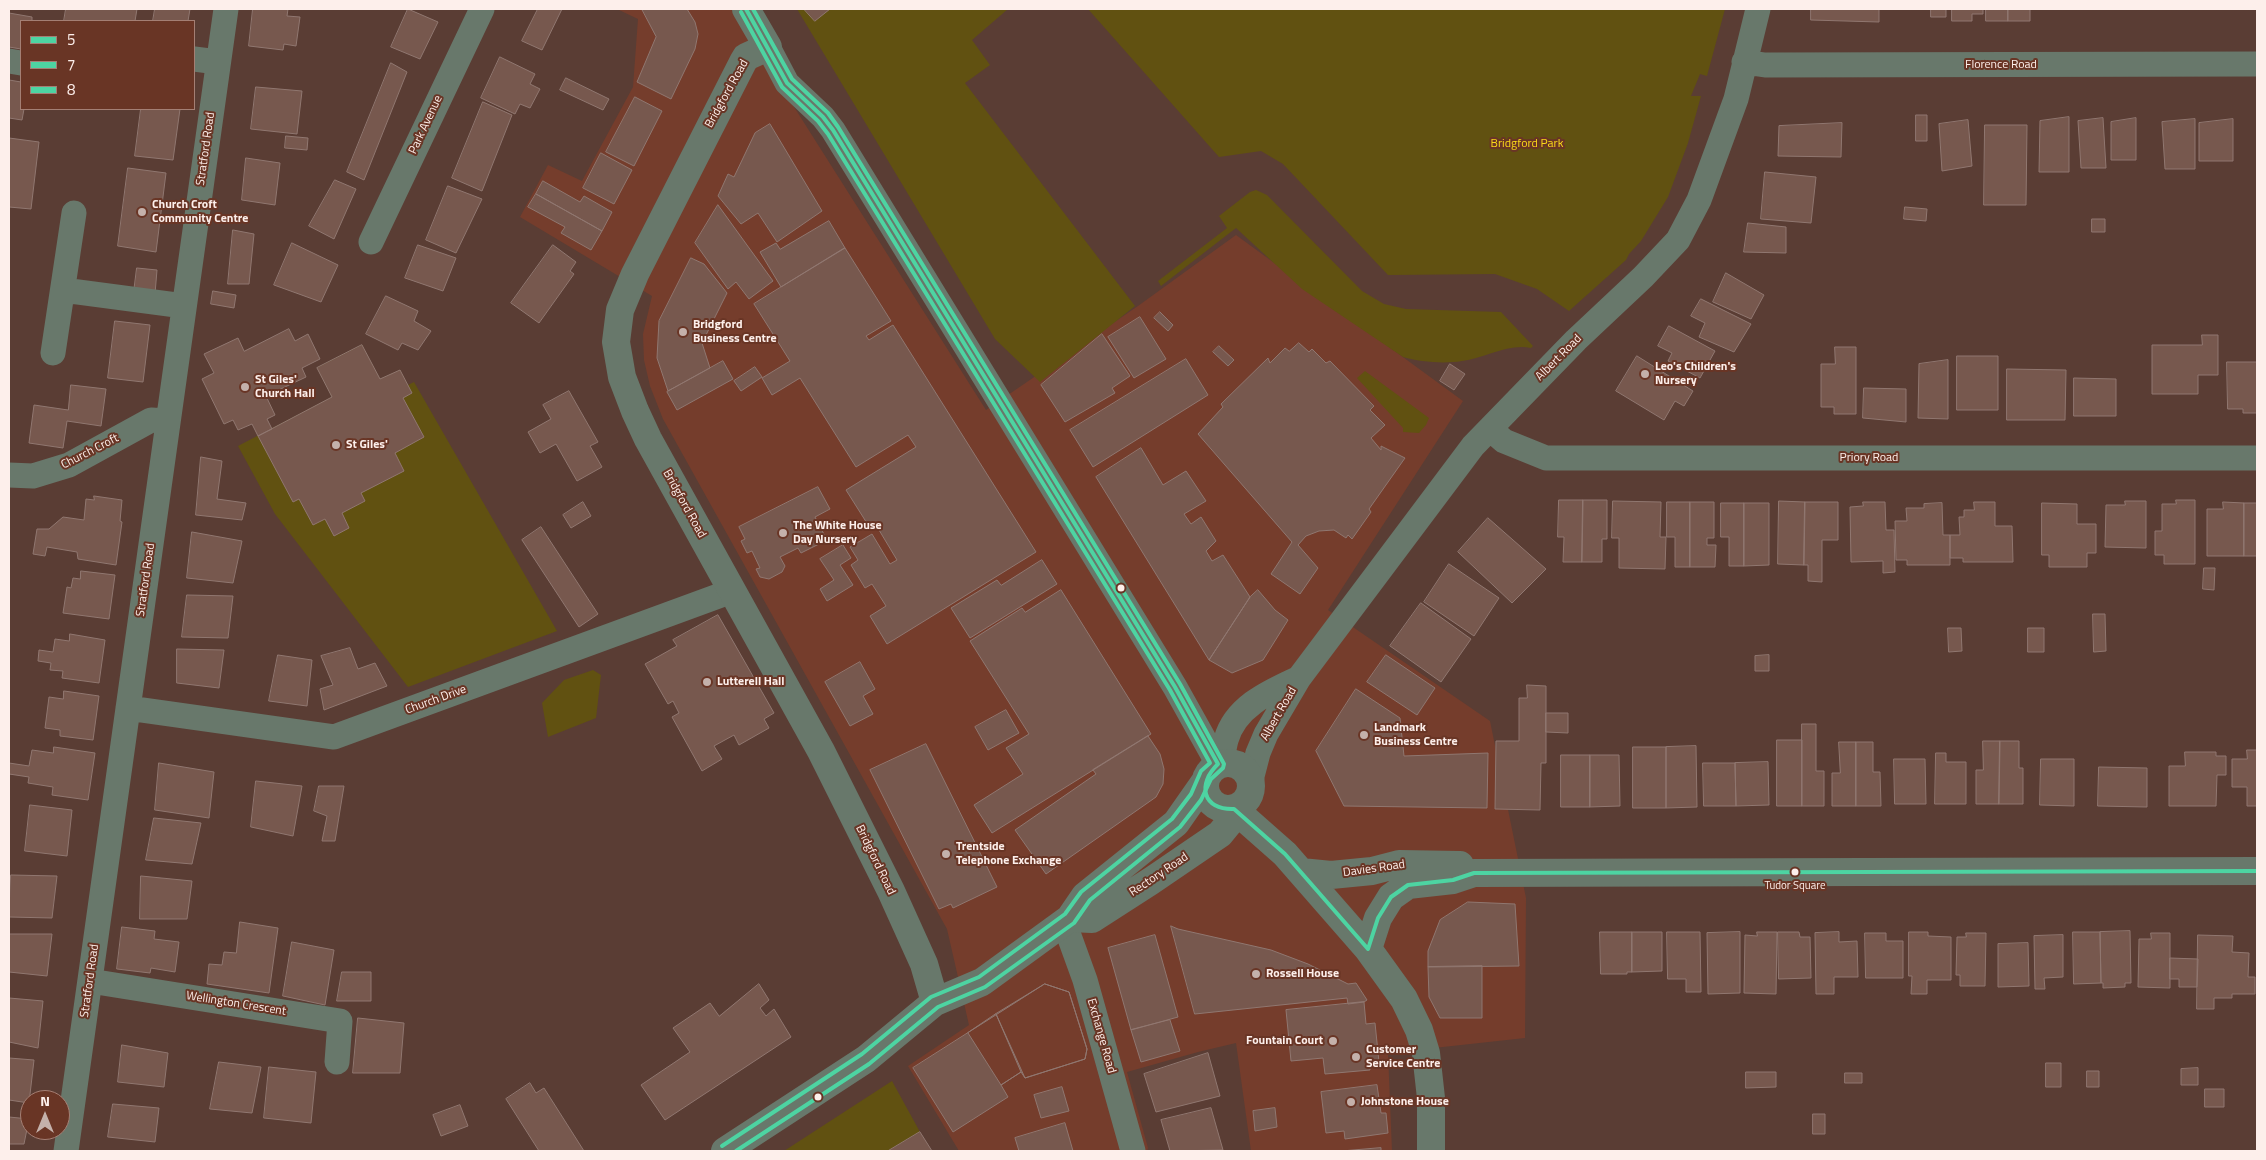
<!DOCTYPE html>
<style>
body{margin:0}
#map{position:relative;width:2266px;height:1160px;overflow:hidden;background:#5a3d34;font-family:"Titillium Web",sans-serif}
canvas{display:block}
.frame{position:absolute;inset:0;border:10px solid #fdefeb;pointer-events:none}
.legend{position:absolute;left:20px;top:20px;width:175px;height:90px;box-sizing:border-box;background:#693525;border:1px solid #a47f74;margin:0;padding:6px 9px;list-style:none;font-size:15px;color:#fdefeb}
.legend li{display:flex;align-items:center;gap:10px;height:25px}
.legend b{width:25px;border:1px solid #a47f74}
.north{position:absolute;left:20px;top:1090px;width:50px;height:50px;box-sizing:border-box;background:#693525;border:1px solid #a47f74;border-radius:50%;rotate:0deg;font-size:14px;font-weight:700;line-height:20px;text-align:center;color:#fdefeb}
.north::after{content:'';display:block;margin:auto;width:18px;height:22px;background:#c4b1ab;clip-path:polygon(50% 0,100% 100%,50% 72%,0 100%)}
</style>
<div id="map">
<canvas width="2266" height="1160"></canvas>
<div class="frame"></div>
<ul class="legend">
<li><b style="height:6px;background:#4dd4a2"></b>5</li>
<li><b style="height:6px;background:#4dd4a2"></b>7</li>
<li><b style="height:6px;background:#4dd4a2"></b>8</li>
</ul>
<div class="north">N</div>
</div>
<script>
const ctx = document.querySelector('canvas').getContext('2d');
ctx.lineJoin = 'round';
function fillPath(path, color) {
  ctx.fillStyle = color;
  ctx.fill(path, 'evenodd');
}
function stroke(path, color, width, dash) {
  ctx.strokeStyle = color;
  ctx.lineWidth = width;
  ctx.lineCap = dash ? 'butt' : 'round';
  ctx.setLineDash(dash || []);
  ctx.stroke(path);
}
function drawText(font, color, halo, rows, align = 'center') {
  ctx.font = font + ' "Titillium Web",sans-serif';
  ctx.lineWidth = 4;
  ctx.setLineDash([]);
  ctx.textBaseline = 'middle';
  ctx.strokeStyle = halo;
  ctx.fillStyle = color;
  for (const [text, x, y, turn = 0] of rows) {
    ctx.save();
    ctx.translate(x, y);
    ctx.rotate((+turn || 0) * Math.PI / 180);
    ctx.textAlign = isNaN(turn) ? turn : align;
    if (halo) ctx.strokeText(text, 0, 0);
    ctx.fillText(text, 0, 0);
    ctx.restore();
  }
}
fillPath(new Path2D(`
 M617,9H732L986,410L1138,306L1236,235L1463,401L1328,610L1490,721L1526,898L1525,1038L1388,1053L1392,1151H1251L1236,1043L1198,1052L1127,1072L1148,1148L1147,1151H959L908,1066L969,1025L947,929L663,419L650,386L644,360L643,334L652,296L520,217L548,165L582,181L633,87L638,19Z`), '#753d2c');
fillPath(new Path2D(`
 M797,9H1008L972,40L990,65L965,83L1135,306L1040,382L995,339Z
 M1088,9H1725L1707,76L1700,74L1691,96H1701L1688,143L1668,197L1641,241L1629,254L1626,260L1569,311L1537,289L1495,274L1388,275L1283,164L1261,151L1219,157Z
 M1256,190L1267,195L1362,291L1384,304L1406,309L1501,312L1533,346L1531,348C1509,343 1485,358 1462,361C1444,364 1420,362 1403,357L1302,289L1236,228L1161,286L1158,281L1227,228L1219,216L1250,192Z
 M362,345L380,379L400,370L408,385L414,382L557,631L408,687L275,514L238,446L332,397L317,368Z
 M1365,371L1429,418L1426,425L1419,433L1403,432V428L1357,378Z
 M593,670L601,675L596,718L548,737L542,703L564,680Z
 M892,1081L920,1132L888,1151H784Z`), '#615111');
const building = new Path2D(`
 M66,9H137L135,21H64Z
 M155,9H190L188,21H153Z
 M253,9H288L287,16L300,17L296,46L284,44L283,50L249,46Z
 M408,9L438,22L420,59L391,47Z
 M538,9H562L542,50L522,41Z
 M642,9H687L695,22L698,34L695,49L671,99L637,82L656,37Z
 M804,9H830L815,21Z
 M1811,9H1879V22L1811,20Z
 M1931,9H1946V17H1931Z
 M1952,9H1983V14H1972V21H1952Z
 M1986,9H2008V21H1986Z
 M2008,9H2030V21H2008Z
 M9,13L32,17V21H21V49L9,47Z
 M500,57L535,74L530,84L540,89L530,108L520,104L515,114L481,98Z
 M391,63L407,72L364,180L347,172Z
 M566,78L609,99L603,110L560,90Z
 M9,80L21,82V109H24L22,120L9,118Z
 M256,87L302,91L297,134L251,129Z
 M635,97L662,111L634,166L606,152Z
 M483,102L512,115L482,191L452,178Z
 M141,109H180L173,160L135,156Z
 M1916,115H1927V141H1916Z
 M2069,117V172H2039L2040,121Z
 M2103,118L2106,168H2081L2078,121Z
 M2136,118V160H2111V122Z
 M2195,119V169H2165L2162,122Z
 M2233,119V161H2199V123Z
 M1968,120L1972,166L1942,171L1939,124Z
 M1842,123L1841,157L1778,156L1779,126Z
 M770,124L822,211L777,242L758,213L741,224L718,196L728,174L734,177L755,133Z
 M1985,125H2027L2026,205H1984Z
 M286,136L308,138L307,150L285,148Z
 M9,138L39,142L31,209L9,207Z
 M601,153L632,170L614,204L583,188Z
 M246,158L280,163L275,205L242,200Z
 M128,168L166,173L156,252L118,246Z
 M1765,172L1816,177L1811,223L1761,219Z
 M335,180L356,189L334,239L309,226Z
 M543,181L580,202L584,196L612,212L602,231L536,194Z
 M448,186L482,199L456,253L426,240Z
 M536,194L602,231L591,250L561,233L565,227L528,207Z
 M718,205L773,281L749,299L736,282L728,289L695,243Z
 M1905,207L1927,209L1926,221L1904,219Z
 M2092,219H2105V232H2092Z
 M829,221L845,248L781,287L760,252L776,243L780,249Z
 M1748,223L1786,227V253L1744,252Z
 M233,230L254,234L249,284H228Z
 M292,243L338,265L321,302L274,285Z
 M418,245L456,258L443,291L405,278Z
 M553,245L576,262L570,271L574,274L539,323L511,303Z
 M845,248L891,321L866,336L869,340L893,325L1036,552L887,644L870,616L886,606L872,584L865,588L851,565L858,560L850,547L872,534L890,564L897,560L876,525L870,528L846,490L916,447L908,435L856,467L800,378L772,395L762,378L790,361L754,304Z
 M691,258L704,264L727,293L702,343L710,368L668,391L657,358L659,321Z
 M137,268L157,270L155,294L134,292Z
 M1726,273L1764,295L1751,319L1713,302Z
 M213,291L236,295L234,308L211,304Z
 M386,296L418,311L414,321L431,331L418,350L402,343L398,350L366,334Z
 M1701,299L1751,324L1734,352L1699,337L1705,323L1691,316Z
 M1160,312L1173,325L1168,331L1154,318Z
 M1140,317L1166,359L1134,378L1108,337Z
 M115,321L150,325L143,382L108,378Z
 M1669,326L1715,351L1700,378L1668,361L1672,353L1658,346Z
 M289,329L295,341L308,334L320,359L302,368L306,377L266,396L275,415L267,419L272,429L258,436L252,424L238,430L233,420L224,424L202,379L214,373L204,354L238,338L244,351Z
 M1102,334L1130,376L1112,388L1115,393L1065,422L1041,385Z
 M2202,335H2218V375H2198V394H2152V345H2202Z
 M1299,343L1309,352L1312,349L1326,363L1330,361L1374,406L1370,410L1385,425L1371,438L1381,450V446L1405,458L1369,509L1371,512L1352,539L1348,535L1346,538L1334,530L1319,531L1306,536L1298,545L1318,568L1300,594L1271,574L1292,542L1198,434L1223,407L1221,404L1268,358L1270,363L1285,348L1289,351Z
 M362,345L380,379L400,370L412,393L403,398L424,437L395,453L404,471L361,493L365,501L342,513L349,528L334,536L325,519L313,525L299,499L293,502L258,436L332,397L317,368Z
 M1219,346L1234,360L1228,366L1213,352Z
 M1835,347H1856V414H1834V407H1821V364H1835Z
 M1637,356L1693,391L1684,406L1675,401L1664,420L1616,391Z
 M1957,356H1998V410H1957Z
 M1186,359L1208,395L1093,467L1070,430Z
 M1948,360V419L1918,418L1919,364Z
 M723,361L733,379L677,410L667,392Z
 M2227,362H2257V413H2243V409H2228Z
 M1450,364L1465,374L1454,390L1440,381Z
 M755,367L762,377L741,391L734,381Z
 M2007,369L2066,370L2065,420H2007Z
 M2074,378L2116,379V416H2074Z
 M71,385L106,389L101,426L67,421L63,448L29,443L34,405L68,410Z
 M1864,388L1906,389V422L1863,418Z
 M569,391L598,442L590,446L602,467L577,481L556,444L540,453L528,432L551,419L543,405Z
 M1141,448L1163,485L1186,471L1206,501L1184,514L1191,524L1201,517L1216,541L1206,551L1212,561L1223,555L1250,597L1209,660L1096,477Z
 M201,457L222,461L217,499L246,503L242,520L196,515Z
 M818,487L830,509L815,517L827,540L801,553L798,548L780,557L785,566L782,572L769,579L760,577L756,569L760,568L752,551L747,553L741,541L745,539L739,527Z
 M94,496L122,500L120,521L122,522L116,565L78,559L77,552L47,547L45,556L33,554L37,529H49L63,517L84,520L86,499L94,500Z
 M1559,500H1583L1582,562H1563L1564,537H1558Z
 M1583,500H1607V539H1602V562H1582Z
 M2176,500H2195V564H2164V555H2155V531H2162V504H2176Z
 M1613,501L1661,502L1660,537H1666L1665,569L1619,568V538H1612Z
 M1779,501L1805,502L1804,565L1778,564Z
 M2125,501H2146V548L2105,547L2106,505H2125Z
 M583,502L591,516L571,528L563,515Z
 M1667,502H1690V567H1675V537H1667Z
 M1690,502H1714V538H1707V545H1716L1715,567H1690Z
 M1805,502H1838V540H1822V582L1808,581V565H1804Z
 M1863,502H1885L1886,530H1894L1895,572L1883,573V561L1851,562L1850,507L1863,506Z
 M1974,502H1995V526H2012L2013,562H1963V558H1950V535H1960L1959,517H1964V510H1974Z
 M2223,502L2244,503V556H2207V509H2223Z
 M1721,503H1744V566H1729V537H1721Z
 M1744,503H1769V565L1744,566Z
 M1942,503L1943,535H1950V565H1907V560H1896L1895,521H1907L1906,508H1924V504Z
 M2042,503L2077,504V524H2096V553H2087V567H2049V555H2042Z
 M2244,503H2257V556H2244Z
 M1488,518L1546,569L1512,603L1458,552Z
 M541,527L598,614L579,627L522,540Z
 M192,532L242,541L233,583L187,578Z
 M843,545L851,558L840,565L853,585L827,601L820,589L834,580L820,559Z
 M1042,560L1057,584L970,638L951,608L997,580L1001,585Z
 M1449,564L1499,598L1474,636L1424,602Z
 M2204,568H2215L2214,590L2203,589Z
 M81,571L115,575L109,619L63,613L67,587L71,588L73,578L80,579Z
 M1061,590L1151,734L992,833L974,805L1023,774L1006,748L1029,734L970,641L1022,608L1025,612Z
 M1258,590L1275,610L1288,620L1263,660L1232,673L1209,660L1250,597Z
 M187,595L233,596L228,638L182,637Z
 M1421,603L1471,639L1441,682L1390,646Z
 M2093,614H2105L2106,651L2094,652Z
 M718,615L774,713L764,719L769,728L739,745L734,735L714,746L722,759L702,771L672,717L679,713L673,701L668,704L645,664L677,646L673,640Z
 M1948,628H1961L1962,651L1949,652Z
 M2028,628H2044V652H2028Z
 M70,634L105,640L99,683L62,678L63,671L50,670L51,663L38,661L39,650L53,652L55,639L69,641Z
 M350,648L358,669L375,663L387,686L324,710L320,689L333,685L321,656Z
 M177,649L224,650L219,688L177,683Z
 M278,655L312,660L307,706L269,701Z
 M1386,655L1435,688L1417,715L1367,682Z
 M1769,655V671H1755V656Z
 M860,662L875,689L863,696L873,714L850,726L825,682Z
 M1527,685L1546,686V763H1541L1540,810L1495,809L1496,741H1519V698H1527Z
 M1356,689L1400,718L1404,756L1488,753L1487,808L1344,806L1316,751Z
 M64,691L99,696L93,740L60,736V730L45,728L49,697L63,699Z
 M1006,710L1019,733L988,750L975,727Z
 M1546,713H1568V733L1546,732Z
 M1802,724H1816V771H1824V806H1802Z
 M1148,736L1160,754L1164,769L1163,784L1156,797L1046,874L1015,830L1096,774L1093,770Z
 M1777,740H1802V806H1777Z
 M1983,741H2000L1999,804H1976V770H1983Z
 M2000,741H2019V768H2023V804H1999Z
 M1839,742H1856V806H1832V773H1840Z
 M1856,742H1873V772H1880L1881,806H1856Z
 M926,744L997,887L953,908L951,904L939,909L870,770Z
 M1696,746L1697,807L1666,808V747Z
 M54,747L95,753L88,800L52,795L53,787L28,783L29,777L9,774V763L29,766L32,750L53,753Z
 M1633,747H1666V808H1633Z
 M2247,750H2257V806H2247V787H2232V759H2247Z
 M2185,752H2216V756H2226V775H2217L2216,806H2169V766H2185Z
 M1936,753H1946V762H1966V804H1935Z
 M1561,755H1590V807H1561Z
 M1590,755H1619L1620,806L1590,807Z
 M1894,759H1925L1926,804H1895Z
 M2041,759H2074V806L2040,805Z
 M1768,762L1769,805L1736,806L1735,763Z
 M159,763L214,772L209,818L155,810Z
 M1703,763H1735L1736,806H1704Z
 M2099,767L2147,768V807L2098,806Z
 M256,781L302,786L293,836L251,827Z
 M319,786H344L335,841H322L327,816L314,811Z
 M30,805L72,810L67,856L25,851Z
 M154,818L201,823L192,864L146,860Z
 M11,875L57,876L52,918L9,917Z
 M141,876L192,881L187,919H140Z
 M1468,902L1515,904L1519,966L1428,967V951L1440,920Z
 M240,922L278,928L269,993L207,984L209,964L222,965L224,952L236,953Z
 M1171,926L1178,929L1271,950L1308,964L1348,984L1356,983L1367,1000L1364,1002L1348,1004L1347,998L1195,1014Z
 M122,927L155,931L154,939L179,942L175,972L151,968L150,973L117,969Z
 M2130,931L2131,983H2125V987L2103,988V983H2101L2100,932Z
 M1600,932H1632V972H1627V974H1601Z
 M1632,932H1662V971L1632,972Z
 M1667,932H1700L1701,992H1686V979H1668Z
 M1740,932V993L1708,994L1707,933Z
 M1757,932H1777L1776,994L1744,993L1745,935L1757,936Z
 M1778,932H1799L1800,937H1810L1811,978L1779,979Z
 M1839,932V942L1857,941L1858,977H1834V994H1816L1815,933Z
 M1909,932H1928V936L1951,937V980H1927V994H1911L1912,976H1909Z
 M2073,932H2100L2101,983L2074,984Z
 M1865,933H1886V941H1903V978H1866Z
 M1966,933H1986L1985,986H1960V975H1956L1957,937H1966Z
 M2151,933H2170V988L2138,987L2139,939H2151Z
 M9,934H52L47,976L9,972Z
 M1155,935L1178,1017L1131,1030L1108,948Z
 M2063,935V977L2044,978L2045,989H2035L2034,936Z
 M2198,935L2233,936L2232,952L2249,953L2248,977H2255V994H2232V998H2214V1009H2197Z
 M292,942L334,950L325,1005L283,996Z
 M2028,943L2029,986L1998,987V944Z
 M2170,958L2198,959L2197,987H2179V979H2170Z
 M1482,966V1018H1440L1429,997L1428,967Z
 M342,972H371V1001H337Z
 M759,984L769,1000L760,1008L766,1016L774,1009L791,1037L665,1120L641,1085L690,1052L673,1028L710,1003L719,1016Z
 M1045,984L1069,992L1087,1049L1085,1059L1025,1078L1021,1072L1001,1085L1008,1097L953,1132L913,1068Z
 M1045,984L1069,992L1087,1049L1085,1059L1025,1078L996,1014Z
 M9,998L43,1001L38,1048L9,1042Z
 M1364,1002L1366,1024L1375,1023L1379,1062L1369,1063L1370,1070L1325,1074L1323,1058L1291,1061L1286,1010Z
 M996,1014L1021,1072L1001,1085L968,1033Z
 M358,1018L404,1023L400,1073H353Z
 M1170,1020L1180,1051L1141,1062L1131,1030Z
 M122,1045L168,1053L164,1087L118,1082Z
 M1208,1053L1220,1096L1156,1112L1144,1074Z
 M9,1058L34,1060L29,1103L9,1100Z
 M219,1062L261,1067L252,1113L210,1109Z
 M2046,1063H2061V1087H2046Z
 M269,1067L316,1072L311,1123L264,1118Z
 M2198,1068V1085H2181V1069Z
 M2087,1071H2099V1087H2087Z
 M1746,1072H1776V1087L1746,1088Z
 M1845,1073H1862V1083H1845Z
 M530,1083L536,1093L544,1088L584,1151H539L506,1099Z
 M1377,1085L1381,1113H1386L1388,1133L1345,1139L1344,1131L1326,1133L1321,1092Z
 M1062,1087L1069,1111L1041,1118L1034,1095Z
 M2205,1089H2224V1107H2205Z
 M113,1104L159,1108L155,1142L108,1137Z
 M460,1105L468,1126L441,1136L433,1115Z
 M1211,1108L1223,1150L1170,1151L1161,1120Z
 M1275,1108L1277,1127L1255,1131L1253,1111Z
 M1813,1114H1825V1134H1813Z
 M9,1117L29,1119L24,1144H9Z
 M1065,1123L1073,1151H1019L1015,1138Z
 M920,1132L932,1151H888Z
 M1381,1148V1151H1342Z`);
fillPath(building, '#77584e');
stroke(building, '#907770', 1);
stroke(new Path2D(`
 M768,47L787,83L823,117L833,130L1175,687L1218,764
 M194,59L218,62
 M9,61L21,63
 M1744,62L1765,65L2257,64
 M371,242L482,9
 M63,290L184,306
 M53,353L74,213
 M1490,429L1504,441L1546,458H2257
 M9,475L33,476L69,465L151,420L168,421
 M128,708L334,737L732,591
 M1222,763C1223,756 1224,747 1226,740C1235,706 1271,691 1299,678
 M1251,780L1258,753L1266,734L1299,678L1473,446L1576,340L1643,277L1678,240L1699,200L1736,99L1758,9
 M1064,922L1085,980L1133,1151
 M90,981L340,1021L337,1062
 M66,1151L226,9`), '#68786b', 25);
stroke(new Path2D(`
 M746,9L768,47L746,57L743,62L635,274L620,310L616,342L622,377L635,411L648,439L821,751L891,891L924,964L935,1002
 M1205 786a23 23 0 1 1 46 0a23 23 0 1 1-46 0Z
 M1234,809L1285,854L1368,949L1404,999L1419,1030L1426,1053L1431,1098V1151
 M1301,872L1331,875L1372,871L1399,864L1460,865
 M1070,918L1092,919L1151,881L1220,834L1229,823L1230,810
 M1368,949L1378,918L1391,897L1408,885L1453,880L1474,873L2257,871
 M725,1151L866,1059L935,1002L982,982L1070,918L1085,896L1176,823L1204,783`), '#68786b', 28);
stroke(new Path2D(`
 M746,9L787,83L823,117L833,130L1175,687L1218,764C1197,784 1202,810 1234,809L1285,854L1368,949
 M1368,949L1378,918L1391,897L1408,885L1453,880L1474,873L2257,871`), '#4dd4a2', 4);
stroke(new Path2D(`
 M736,1151L869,1064L938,1007L985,987L1074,923L1090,900L1180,827L1201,800L1211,779L1223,768L1224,764L1180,684L838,127L828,113L792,79L753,9`), '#4dd4a2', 4);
stroke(new Path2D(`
 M722,1146L862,1054L931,997L979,977L1065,914L1081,892L1172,819L1191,794L1201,771L1210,763L1170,690L828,134L818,121L782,87L741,12`), '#4dd4a2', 4);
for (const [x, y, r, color] of [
 [142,212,5,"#c4b1ab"],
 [683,332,5,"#c4b1ab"],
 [1645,374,5,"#c4b1ab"],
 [245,387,5,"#c4b1ab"],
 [336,445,5,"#c4b1ab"],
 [783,533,5,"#c4b1ab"],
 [1121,588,4.5,"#fdefeb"],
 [707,682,5,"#c4b1ab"],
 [1364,735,5,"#c4b1ab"],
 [946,854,5,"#c4b1ab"],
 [1795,872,4.5,"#fdefeb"],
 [1256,974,5,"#c4b1ab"],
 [1333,1041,5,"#c4b1ab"],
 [1356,1057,5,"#c4b1ab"],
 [818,1097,4.5,"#fdefeb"],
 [1351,1102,5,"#c4b1ab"]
]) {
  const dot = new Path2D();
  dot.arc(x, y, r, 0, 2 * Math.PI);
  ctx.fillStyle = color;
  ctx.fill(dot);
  stroke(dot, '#693525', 2);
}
drawText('11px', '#fdefeb', '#693525', [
 ["Tudor Square",1795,886]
]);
drawText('12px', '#fdefeb', '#693525', [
 ["Florence Road",2001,65],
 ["Bridgford Road",727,94,-61],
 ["Park Avenue",426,125,-65],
 ["Stratford Road",206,149,-82],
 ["Albert Road",1559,358,-45],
 ["Church Croft",90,452,-27],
 ["Priory Road",1869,458],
 ["Bridgford Road",684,504,61],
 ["Stratford Road",146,580,-82],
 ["Church Drive",436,700,-20],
 ["Albert Road",1279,714,-60],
 ["Bridgford Road",875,860,64],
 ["Davies Road",1374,869,-8],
 ["Rectory Road",1159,875,-34],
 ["Stratford Road",90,981,-82],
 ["Wellington Crescent",236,1004,9],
 ["Exchange Road",1101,1036,74]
]);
drawText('12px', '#f9d818', '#693525', [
 ["Bridgford Park",1527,144]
]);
drawText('bold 12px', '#fdefeb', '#693525', [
 ["Church Croft",152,205],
 ["Community Centre",152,219],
 ["Bridgford",693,325],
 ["Business Centre",693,339],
 ["Leo's Children's",1655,367],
 ["Nursery",1655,381],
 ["St Giles'",255,380],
 ["Church Hall",255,394],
 ["St Giles'",346,445],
 ["The White House",793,526],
 ["Day Nursery",793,540],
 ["Lutterell Hall",717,682],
 ["Landmark",1374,728],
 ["Business Centre",1374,742],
 ["Trentside",956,847],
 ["Telephone Exchange",956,861],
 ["Rossell House",1266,974],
 ["Fountain Court",1323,1041,"right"],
 ["Customer",1366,1050],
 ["Service Centre",1366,1064],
 ["Johnstone House",1361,1102]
], 'left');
</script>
